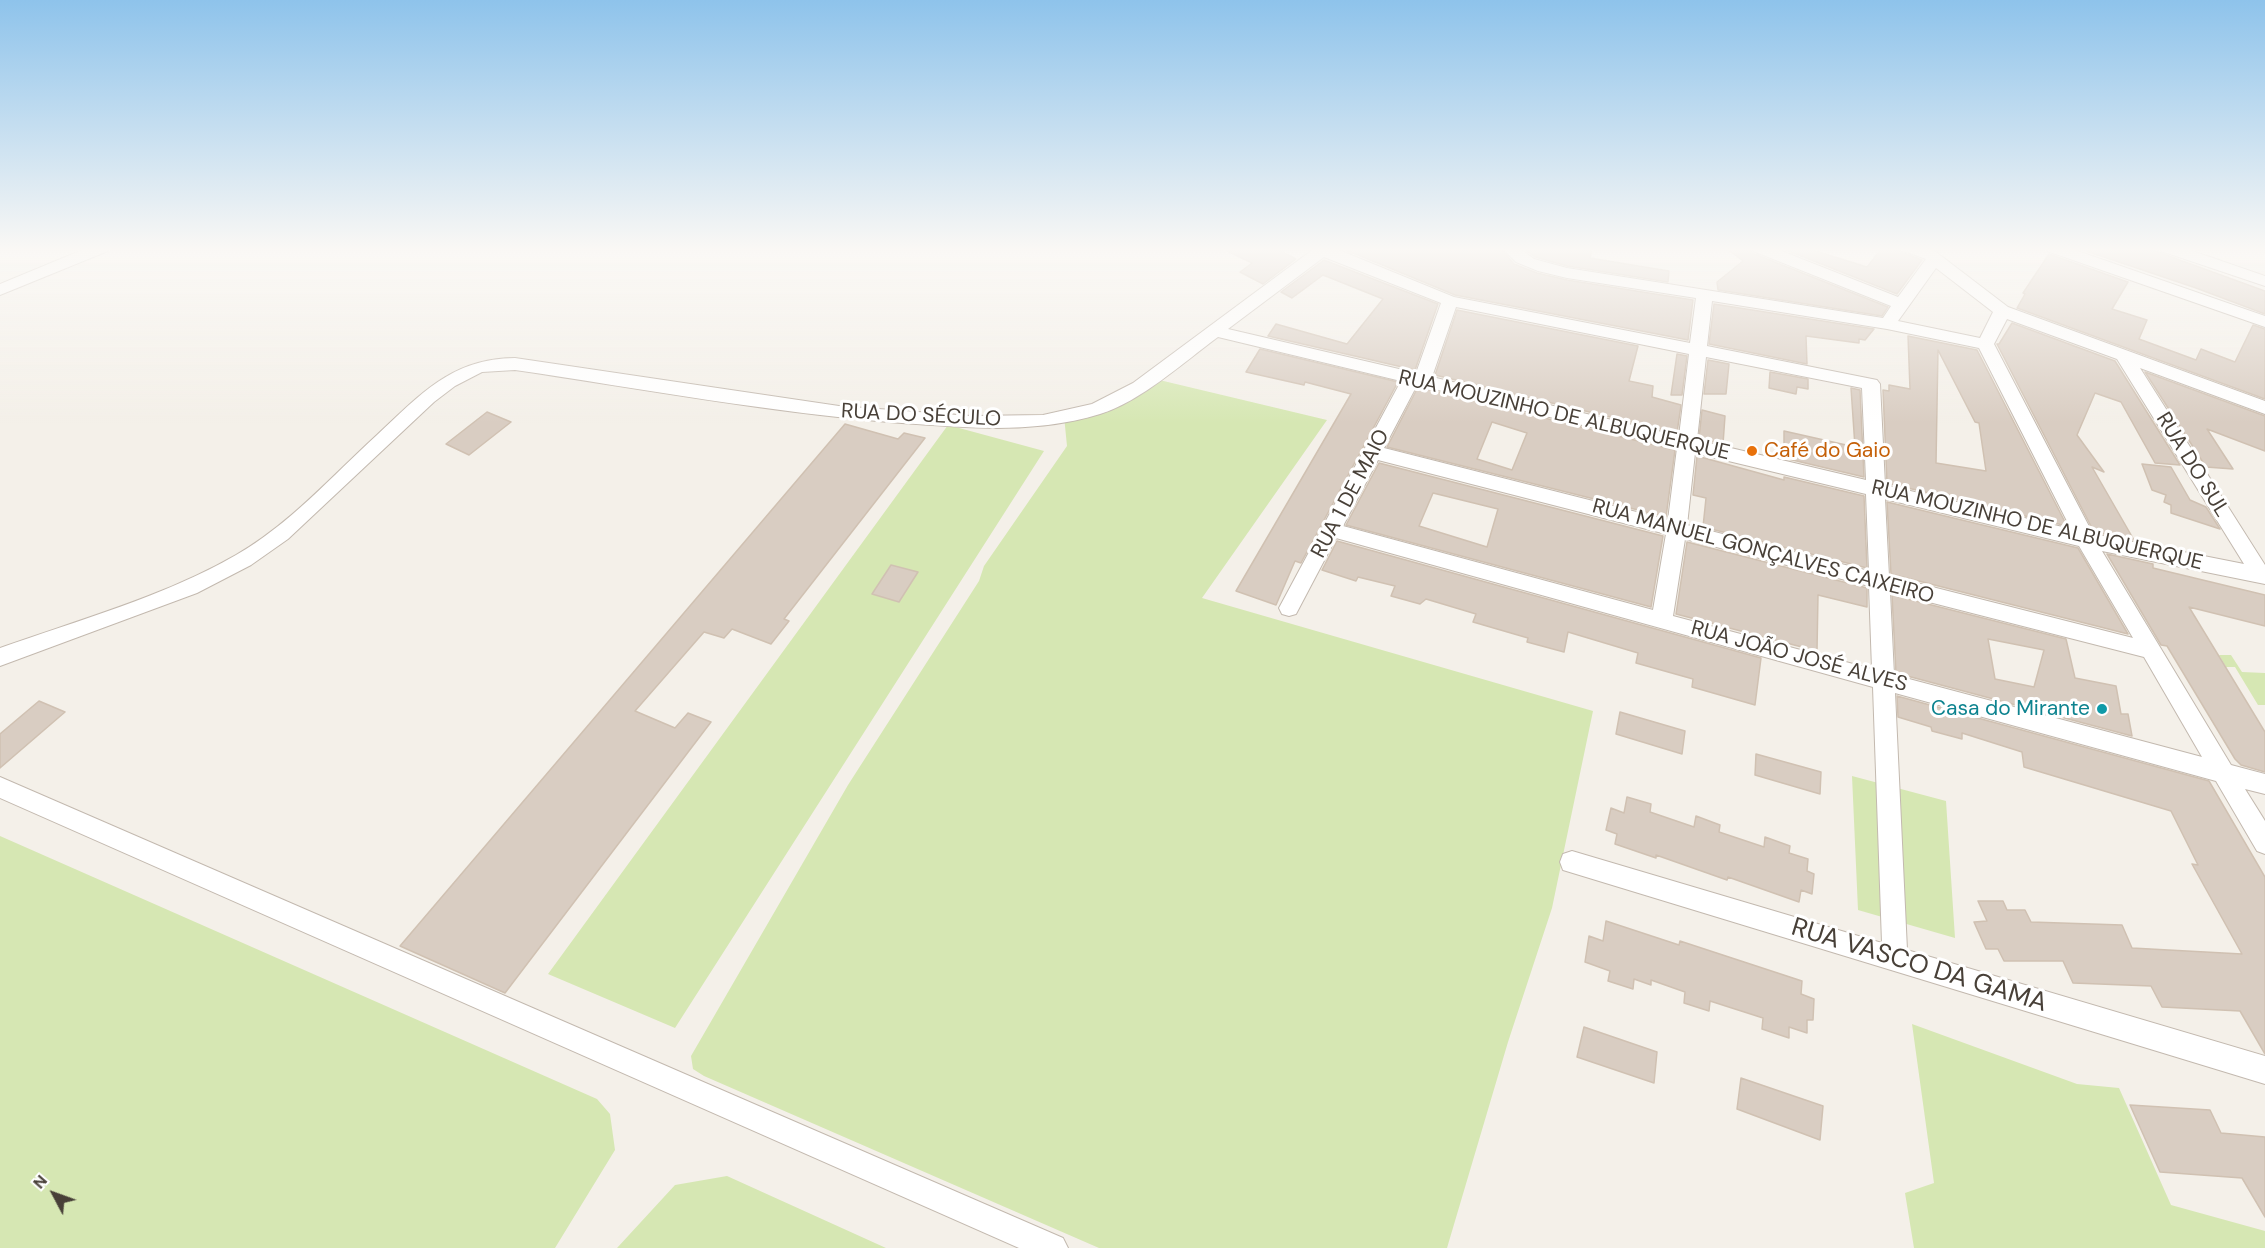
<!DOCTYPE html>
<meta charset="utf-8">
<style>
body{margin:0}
#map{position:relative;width:2265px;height:1248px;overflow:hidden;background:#f4f0e9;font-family:"DM Sans",sans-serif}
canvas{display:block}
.north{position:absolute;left:24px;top:1164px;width:60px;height:60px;-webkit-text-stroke:4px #fff;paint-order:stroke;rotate:311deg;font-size:16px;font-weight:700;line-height:24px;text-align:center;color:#484038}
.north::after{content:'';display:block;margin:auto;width:21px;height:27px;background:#484038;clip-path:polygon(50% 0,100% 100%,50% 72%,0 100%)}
</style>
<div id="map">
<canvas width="2265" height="1248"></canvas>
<div class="north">N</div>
</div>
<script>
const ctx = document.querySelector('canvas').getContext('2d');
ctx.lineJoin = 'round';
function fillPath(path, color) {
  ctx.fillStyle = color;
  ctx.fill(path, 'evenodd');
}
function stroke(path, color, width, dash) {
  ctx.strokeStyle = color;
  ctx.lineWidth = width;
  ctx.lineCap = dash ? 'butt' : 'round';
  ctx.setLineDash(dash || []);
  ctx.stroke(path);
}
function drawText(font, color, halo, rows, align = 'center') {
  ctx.font = font + ' "DM Sans",sans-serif';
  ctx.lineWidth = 6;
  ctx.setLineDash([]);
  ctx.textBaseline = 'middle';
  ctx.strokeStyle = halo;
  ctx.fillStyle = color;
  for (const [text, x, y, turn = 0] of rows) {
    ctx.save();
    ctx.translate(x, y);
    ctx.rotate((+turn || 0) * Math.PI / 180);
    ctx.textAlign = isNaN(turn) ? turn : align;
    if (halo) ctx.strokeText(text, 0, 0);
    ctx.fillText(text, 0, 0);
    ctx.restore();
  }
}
fillPath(new Path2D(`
 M1151,378L1327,420L1202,598L1593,711L1552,908L1508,1042L1447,1248H1099L704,1076L693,1069L691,1056L848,785L979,581L984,566L1067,446L1064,416L1097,409Z
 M948,425L1044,451L675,1028L548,974Z
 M2219,655H2231L2242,672L2265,673V705H2258L2235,667H2226Z
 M1852,776L1946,801L1955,938L1858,910Z
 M0,836L597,1099L610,1114L615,1150L555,1248H0Z
 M1912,1024L2077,1084L2119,1088L2171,1205L2265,1231V1248H1914L1905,1193L1934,1183Z
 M727,1176L886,1248H617L675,1185Z`), '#d6e7b3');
const building = new Path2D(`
 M1221,248H1274L1296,259L1263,284L1240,272L1252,263Z
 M1341,248H1500L1514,264L1537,273L1567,280L1693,300L1688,340L1455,295Z
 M1523,248H1582L1592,251L1590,258L1669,271L1668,282L1567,266L1535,257Z
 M1726,248H1749L1752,253L1888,307L1882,316L1718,290L1717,282L1743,261Z
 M1781,248H1806L1867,267L1882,248H1898L1903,253L1922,260L1897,294Z
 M2077,248H2147L2265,291V314L2196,288Z
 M2049,254L2128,282L2112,309L2147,320L2139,339L2196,360L2201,349L2235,362L2253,325L2265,329V399L2017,308L2025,294L2023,293Z
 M1324,260L1438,304L1415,370L1268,336L1276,324L1347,344L1383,299L1323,275L1292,298L1281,292Z
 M1714,304L1874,329L1865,340L1859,339V343L1806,336L1807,364L1709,344Z
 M1457,310L1638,346L1629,381L1653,386L1652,397L1681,405L1677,433L1435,375Z
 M2012,323L2115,361L2180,465L2155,463L2121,402L2095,393L2077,435L2104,472L2092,467L2134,540L2094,532L1997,344H1999Z
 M1908,336L1977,350L2067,526L1887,483L1883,390L1889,391V385L1910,389ZM1938,350L1975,422L1979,423L1986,471L1936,463Z
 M1260,349L1398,382L1301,563L1295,561L1276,605L1236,591L1351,394L1305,382L1304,385L1246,372Z
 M1677,354L1687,356L1682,395H1671Z
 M1708,360L1729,364L1726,394H1704Z
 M1770,372L1808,379V389L1797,387L1796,394L1769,388Z
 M2145,372L2265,416V451L2207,429L2233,469L2206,467Z
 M1851,388L1860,390L1864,477L1784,458V431L1855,447Z
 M1417,389H1426L1675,450L1666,517L1387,447ZM1492,422L1527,433L1512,470L1477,459Z
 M1702,410L1725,416L1723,444L1699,438Z
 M487,412L511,422L469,455L446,444Z
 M845,424L898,439L904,433L925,438L784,619L789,621L771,644L732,629L724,638L704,632L635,711L675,728L688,713L711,722L505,993L400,946Z
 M1697,456L1784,480V477L1864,496L1867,568L1703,527L1706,498L1693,495Z
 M1379,463L1663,536L1651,607L1346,525ZM1433,493L1498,509L1487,547L1419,526Z
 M2142,464L2171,467L2190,500L2206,507L2220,529L2171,513V505L2164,502L2166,495L2152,490Z
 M1887,502L2078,548L2128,634L1891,574Z
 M1337,541L1761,658L1755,705L1692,687L1693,679L1636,663L1638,653L1568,632L1564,652L1527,642L1528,638L1473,622L1476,614L1426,599L1420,604L1391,596L1395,586L1358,577L1356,581L1322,570Z
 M1687,542L1867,588V607L1818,595L1817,651L1676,614Z
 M2107,554L2153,564V568L2265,595V626L2189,607L2265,732V772L2241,765L2235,759L2167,646L2161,645Z
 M891,565L918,572L899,602L872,594Z
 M1892,595L2066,639L2075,678L2116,686L2121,714H2128L2132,736L1896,673ZM1988,639L2044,650L2034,687L1995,679Z
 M1897,696L2209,781L2265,877V1054L2240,1011L2162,1007L2151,986L2073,983L2063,961H2004L1998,949H1986L1974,922L1987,921L1978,901H2003L2007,910H2025L2031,922L2122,925L2132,948L2242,954L2192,864L2198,865L2171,811L2024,767L2022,752L1962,733V739L1932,731L1931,727L1898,717Z
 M39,701L65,712L0,768V734Z
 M1620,712L1685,731L1682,754L1616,734Z
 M1756,754L1821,772L1820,794L1755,775Z
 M1627,797L1651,804L1650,812L1694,827L1696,816L1720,825L1719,832L1764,847L1765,837L1790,846L1789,853L1808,859L1807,871L1814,874L1812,894L1801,890L1799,902L1728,877L1727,880L1656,855V858L1615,844L1617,834L1606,830L1611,808L1624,813Z
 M1606,921L1679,945L1680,941L1802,981L1801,994L1814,999L1813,1020H1807V1033L1789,1027V1038L1762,1029L1763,1018L1710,1001L1709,1011L1684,1003L1685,992L1651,980V985L1634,979L1633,989L1608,981L1610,971L1585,962L1589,936L1603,941Z
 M1584,1027L1657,1052L1654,1083L1577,1057Z
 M1741,1078L1823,1106L1820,1140L1737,1109Z
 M2130,1105L2210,1110L2221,1133L2265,1137V1217L2242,1178L2160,1172Z`);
fillPath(building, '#d9cdc2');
stroke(building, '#d0c1b2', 1.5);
const street = new Path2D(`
 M87,248H110L108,251L0,295V284Z
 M1315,248H1334L1454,297L1690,343L1696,298L1567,278L1538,271L1516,262L1502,248H1519L1534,259L1567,268L1883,318L1891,306L1753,251L1751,248H1774L1898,297L1926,259L1904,251L1902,248H1926L1936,252L2008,307L2265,401V414L2140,368L2265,565V584L2102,551L2231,765L2265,774V794L2245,789L2265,821V854L2257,851L2216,781L1895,693L1907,950L2265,1056V1084L1563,870L1560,862L1563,854L1572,851L1882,943L1873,687L1336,538L1296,614L1289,616L1282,614L1279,608L1401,381L1218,337C1184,362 1140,402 1100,414C1035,434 969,428 902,423C772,413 644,389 515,370L482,372L455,386L434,402L288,539L251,565L197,593L0,666V648C79,620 163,597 236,555C289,525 332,476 377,435C420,395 452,358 515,358L839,406L971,416L1043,415L1092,404L1133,383ZM1324,257L1441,303L1416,373L1228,329ZM1936,268L1993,312L1980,338L1898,321ZM1712,301L1887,329L1979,348L2071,529L1885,485L1880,384L1877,380L1707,346ZM1456,307L1689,354L1679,436L1432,377ZM2007,319L2117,359L2244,564L2093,534L1994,344ZM1706,357L1862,388L1866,480L1697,440ZM1416,387H1426L1677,448L1668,520L1384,448ZM1695,453L1866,494L1869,571L1687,525ZM1378,460L1666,534L1653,610L1343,526ZM1885,499L2079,546L2133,638L1889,576ZM1685,539L1869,586L1872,669L1673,616ZM1890,592L2144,657L2202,757L1894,675Z
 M2045,248H2069L2265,316V327L2047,251Z
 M2159,248H2184L2265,276V286L2161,251Z
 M0,777L1063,1238L1068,1248H1019L0,798Z`);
stroke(street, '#c3b9af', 2);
fillPath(street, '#fff');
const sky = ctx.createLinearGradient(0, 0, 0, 423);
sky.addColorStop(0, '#8ec3eb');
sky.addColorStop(0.59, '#faf8f5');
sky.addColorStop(1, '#faf8f500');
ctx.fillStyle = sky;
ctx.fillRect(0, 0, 2265, 423);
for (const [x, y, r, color] of [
 [1752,451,6,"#e8710a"],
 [2102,709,6,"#0f9aa8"]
]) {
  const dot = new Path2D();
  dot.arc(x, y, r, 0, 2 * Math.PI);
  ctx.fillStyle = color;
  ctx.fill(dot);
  stroke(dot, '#fff', 2);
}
drawText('21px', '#484038', '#fff', [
 ["RUA DO SÉCULO",921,416,3],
 ["RUA MOUZINHO DE ALBUQUERQUE",1564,416,13],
 ["RUA DO SUL",2192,465,58],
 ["RUA 1 DE MAIO",1351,494,-62],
 ["RUA MOUZINHO DE ALBUQUERQUE",2037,526,13],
 ["RUA MANUEL GONÇALVES CAIXEIRO",1763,552,15],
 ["RUA JOÃO JOSÉ ALVES",1799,657,15]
]);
drawText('21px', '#c56008', '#fff', [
 ["Café do Gaio",1764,451]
], 'left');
drawText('21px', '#0d838f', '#fff', [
 ["Casa do Mirante",2090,709]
], 'right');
drawText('26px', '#484038', '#fff', [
 ["RUA VASCO DA GAMA",1919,966,17]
]);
</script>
